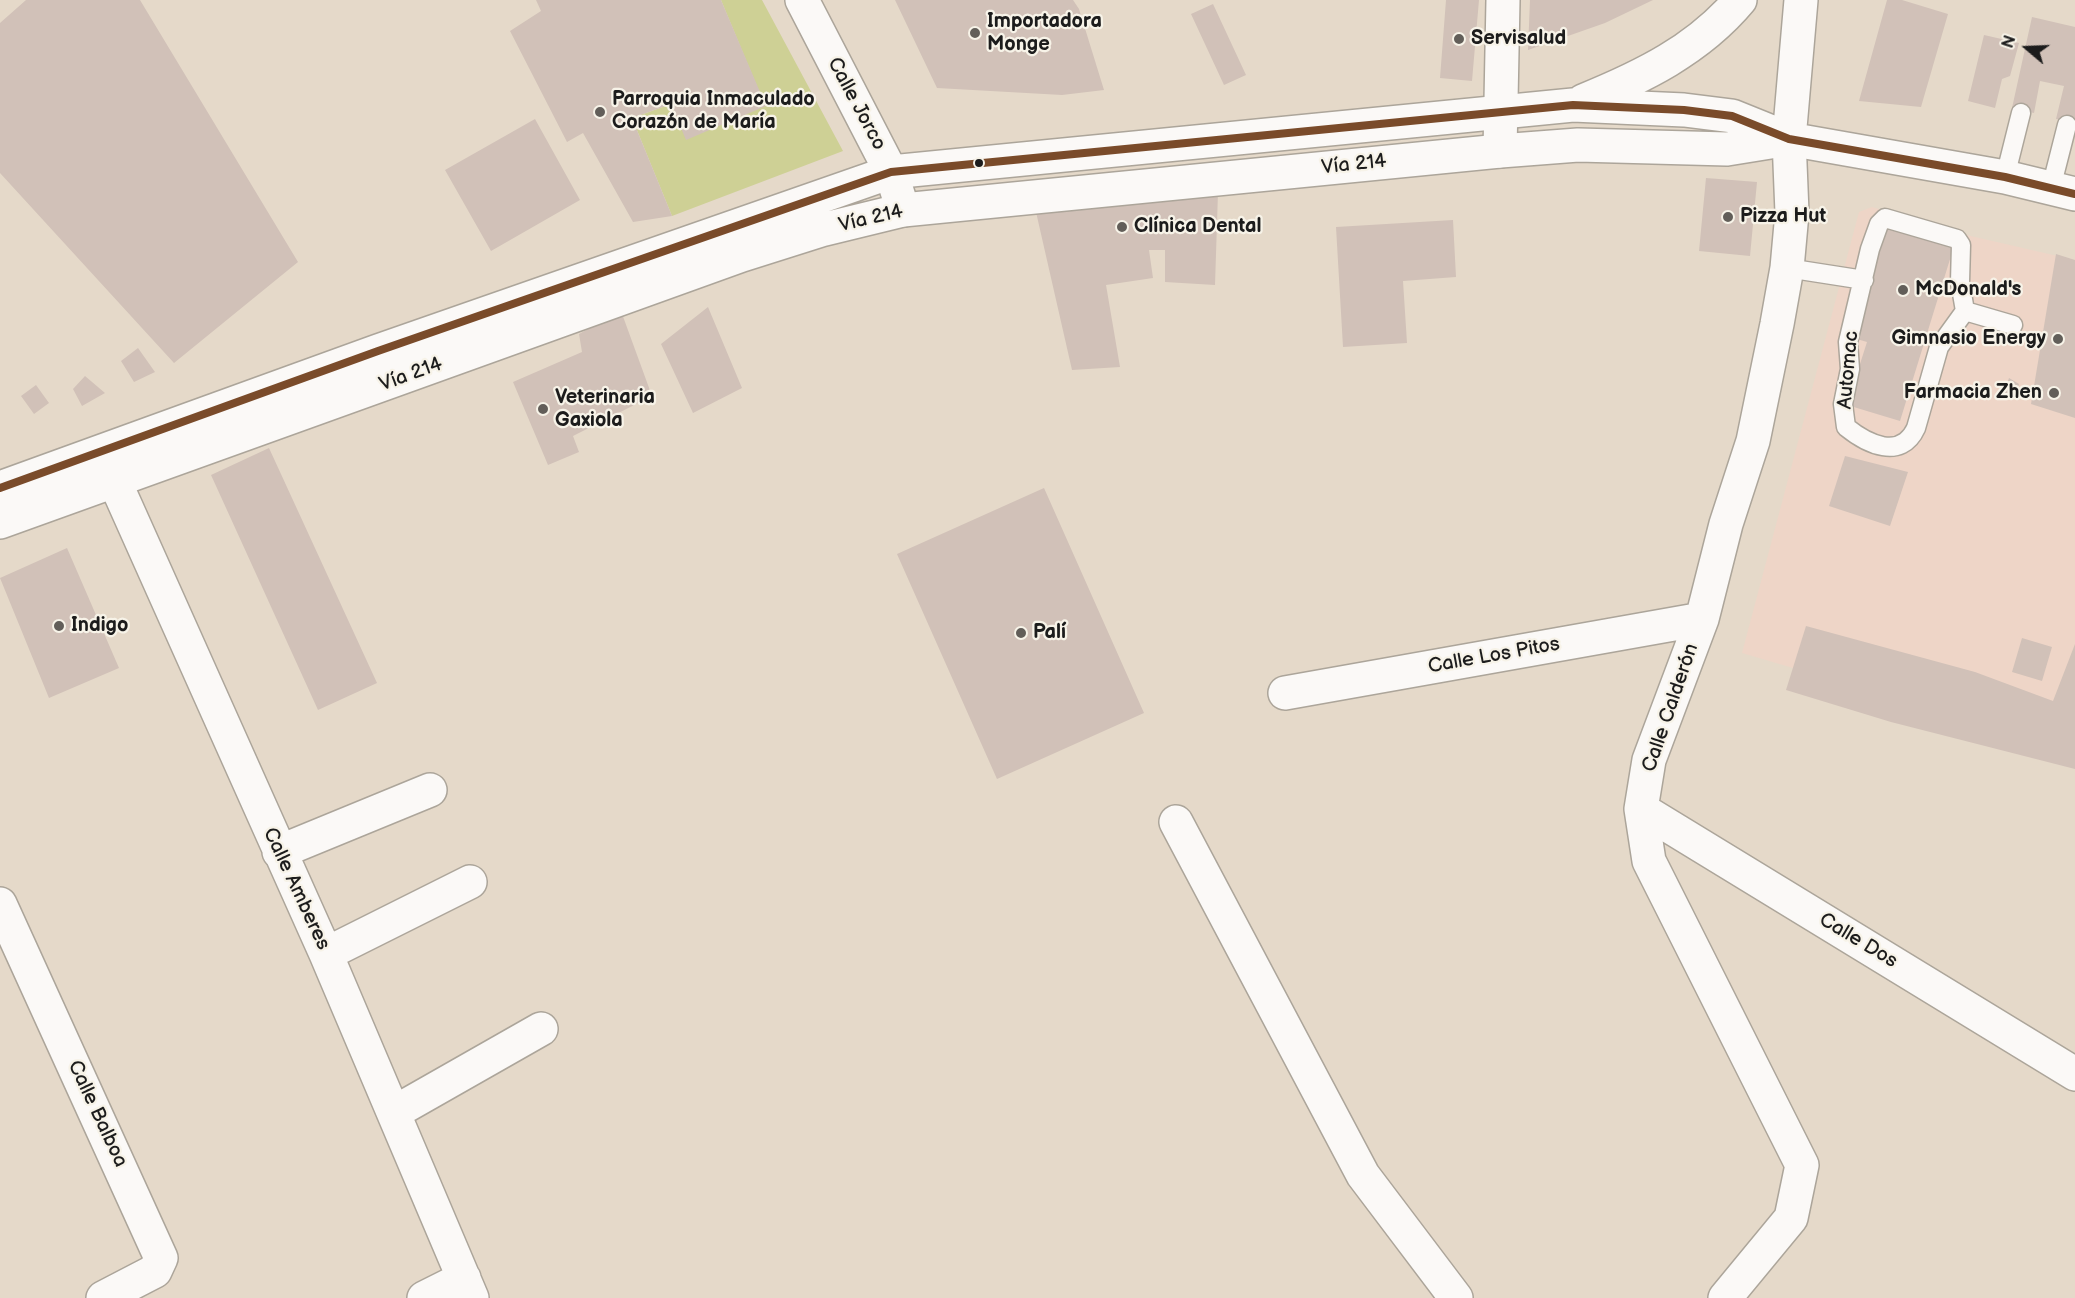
<!DOCTYPE html>
<meta charset="utf-8">
<style>
body{margin:0}
#map{position:relative;width:2075px;height:1298px;overflow:hidden;background:#e5d9c9;font-family:"Balsamiq Sans",sans-serif}
canvas{display:block}
.north{position:absolute;left:1997px;top:18px;width:60px;height:60px;-webkit-text-stroke:4px #f7f3e8;paint-order:stroke;rotate:289deg;font-size:16px;font-weight:700;line-height:24px;text-align:center;color:#1c1c1c}
.north::after{content:'';display:block;margin:auto;width:21px;height:27px;background:#1c1c1c;clip-path:polygon(50% 0,100% 100%,50% 72%,0 100%)}
</style>
<div id="map">
<canvas width="2075" height="1298"></canvas>
<div class="north">N</div>
</div>
<script>
const ctx = document.querySelector('canvas').getContext('2d');
ctx.lineJoin = 'round';
function fillPath(path, color) {
  ctx.fillStyle = color;
  ctx.fill(path, 'evenodd');
}
function stroke(path, color, width, dash) {
  ctx.strokeStyle = color;
  ctx.lineWidth = width;
  ctx.lineCap = dash ? 'butt' : 'round';
  ctx.setLineDash(dash || []);
  ctx.stroke(path);
}
function drawText(font, color, halo, rows, align = 'center') {
  ctx.font = font + ' "Balsamiq Sans",sans-serif';
  ctx.lineWidth = 4.5;
  ctx.setLineDash([]);
  ctx.textBaseline = 'middle';
  ctx.strokeStyle = halo;
  ctx.fillStyle = color;
  for (const [text, x, y, turn = 0] of rows) {
    ctx.save();
    ctx.translate(x, y);
    ctx.rotate((+turn || 0) * Math.PI / 180);
    ctx.textAlign = isNaN(turn) ? turn : align;
    if (halo) ctx.strokeText(text, 0, 0);
    ctx.fillText(text, 0, 0);
    ctx.restore();
  }
}
fillPath(new Path2D(`
 M1872,207L1962,234L2075,260V751L1742,653L1859,212Z`), '#eed5c7');
fillPath(new Path2D(`
 M721,0H762L843,151L672,216L632,118L671,104L765,106Z`), '#ced095');
fillPath(new Path2D(`
 M26,0H140L298,262L174,363L0,173V23Z
 M536,0H721L766,106L686,140L671,104L632,118L672,216L633,222L583,133L567,142L510,31L541,11Z
 M895,0H1073L1079,9L1104,90L1062,95L937,88Z
 M1446,0H1479L1472,81L1440,78Z
 M1530,0H1653L1605,23L1528,50Z
 M1887,0H1902L1948,14L1921,107L1859,101Z
 M1213,4L1246,75L1224,85L1191,14Z
 M2032,17L2075,27V122L2056,119L2064,86L2040,81L2034,113L2012,108Z
 M1984,35L2019,43L2010,76L2002,79L1995,108L1968,101Z
 M535,119L580,200L491,251L445,170Z
 M1706,178L1757,182L1750,256L1699,251Z
 M1218,192L1215,285L1165,282V250H1149L1153,278L1106,285L1120,367L1072,370L1036,212Z
 M1453,220L1456,277L1403,281L1407,343L1343,347L1336,227Z
 M1887,222L1955,243L1900,421L1847,405L1867,342L1850,337Z
 M2056,254L2075,260V418L2031,404Z
 M708,307L742,388L693,413L661,344Z
 M621,311L652,396L573,436L579,452L548,465L513,382L582,352L579,334Z
 M138,348L155,372L134,382L121,361Z
 M85,376L105,393L82,406L73,389Z
 M2009,378L2019,384L2014,397L2004,393Z
 M36,385L49,403L34,414L21,396Z
 M269,448L377,683L318,710L211,475Z
 M1845,456L1908,472L1890,526L1829,506Z
 M1044,488L1144,713L997,779L897,554Z
 M67,548L119,668L49,698L0,578Z
 M1806,626L1975,672L2053,701L2075,644V769L1891,722L1786,690Z
 M2022,638L2052,647L2042,681L2012,672Z`), '#d1c1b8');
const service = new Path2D(`
 M2005,177L2021,113
 M2051,188L2067,125
 M1885,218L1957,239L1961,245L1960,282L1965,311L1939,347L1916,428C1901,461 1867,444 1846,427L1843,404L1850,369L1848,342L1870,249L1879,224Z
 M1787,268L1864,280
 M1965,311L2013,325`);
const minor = new Path2D(`
 M802,0L891,172L903,210
 M1500,151L1503,0
 M115,482L326,954L472,1298
 M1285,693L1702,619
 M1641,809L2075,1074
 M1176,822L1363,1175L1456,1298
 M279,852L430,790
 M0,904L161,1258L155,1271L103,1298
 M326,954L470,882
 M395,1112L541,1029
 M424,1298L464,1278
 M1725,1298L1791,1218L1802,1165L1649,861L1641,809L1649,760L1702,619L1726,524L1753,441L1777,324L1787,268L1792,213L1789,139`);
const secondary = new Path2D(`
 M1583,101C1642,77 1698,50 1740,0
 M1789,139L1801,0
 M0,488L378,351L891,172L1573,105L1684,110L1732,116L1789,139L2005,177L2075,194
 M0,522L742,255L821,230L903,210L1500,151L1578,145L1727,149L1789,139`);
stroke(service, '#aca59a', 21);
stroke(minor, '#aca59a', 36);
stroke(secondary, '#aca59a', 36);
stroke(service, '#fbf9f7', 18);
stroke(minor, '#fbf9f7', 33);
stroke(secondary, '#fbf9f7', 33);
stroke(new Path2D(`
 M0,488L378,351L891,172L1573,105L1684,110L1732,116L1789,139L2005,177L2075,194`), '#7a4b2a', 8);
for (const [x, y, r, color] of [
 [975,33,6,"#625e59"],
 [1459,39,6,"#625e59"],
 [600,112,6,"#625e59"],
 [979,163,5,"#1c1c1c"],
 [1728,217,6,"#625e59"],
 [1122,227,6,"#625e59"],
 [1903,290,6,"#625e59"],
 [2058,339,6,"#625e59"],
 [2054,393,6,"#625e59"],
 [543,409,6,"#625e59"],
 [59,626,6,"#625e59"],
 [1021,633,6,"#625e59"]
]) {
  const dot = new Path2D();
  dot.arc(x, y, r, 0, 2 * Math.PI);
  ctx.fillStyle = color;
  ctx.fill(dot);
  stroke(dot, '#f7f3e8', 2);
}
drawText('bold 20px', '#1c1c1c', '#f7f3e8', [
 ["Importadora",987,22],
 ["Monge",987,45],
 ["Servisalud",1471,39],
 ["Parroquia Inmaculado",612,100],
 ["Corazón de María",612,123],
 ["Pizza Hut",1740,217],
 ["Clínica Dental",1134,227],
 ["McDonald's",1915,290],
 ["Gimnasio Energy",2046,339,"right"],
 ["Farmacia Zhen",2042,393,"right"],
 ["Veterinaria",555,398],
 ["Gaxiola",555,421],
 ["Indigo",71,626],
 ["Palí",1033,633]
], 'left');
drawText('20px', '#1c1c1c', '#f7f3e8', [
 ["Calle Jorco",856,104,62],
 ["Vía 214",1354,165,-6],
 ["Vía 214",871,219,-13],
 ["Automac",1849,370,-85],
 ["Vía 214",411,375,-20],
 ["Calle Los Pitos",1494,656,-10],
 ["Calle Calderón",1671,708,-71],
 ["Calle Amberes",296,889,65],
 ["Calle Dos",1858,941,31],
 ["Calle Balboa",97,1114,65]
]);
</script>
